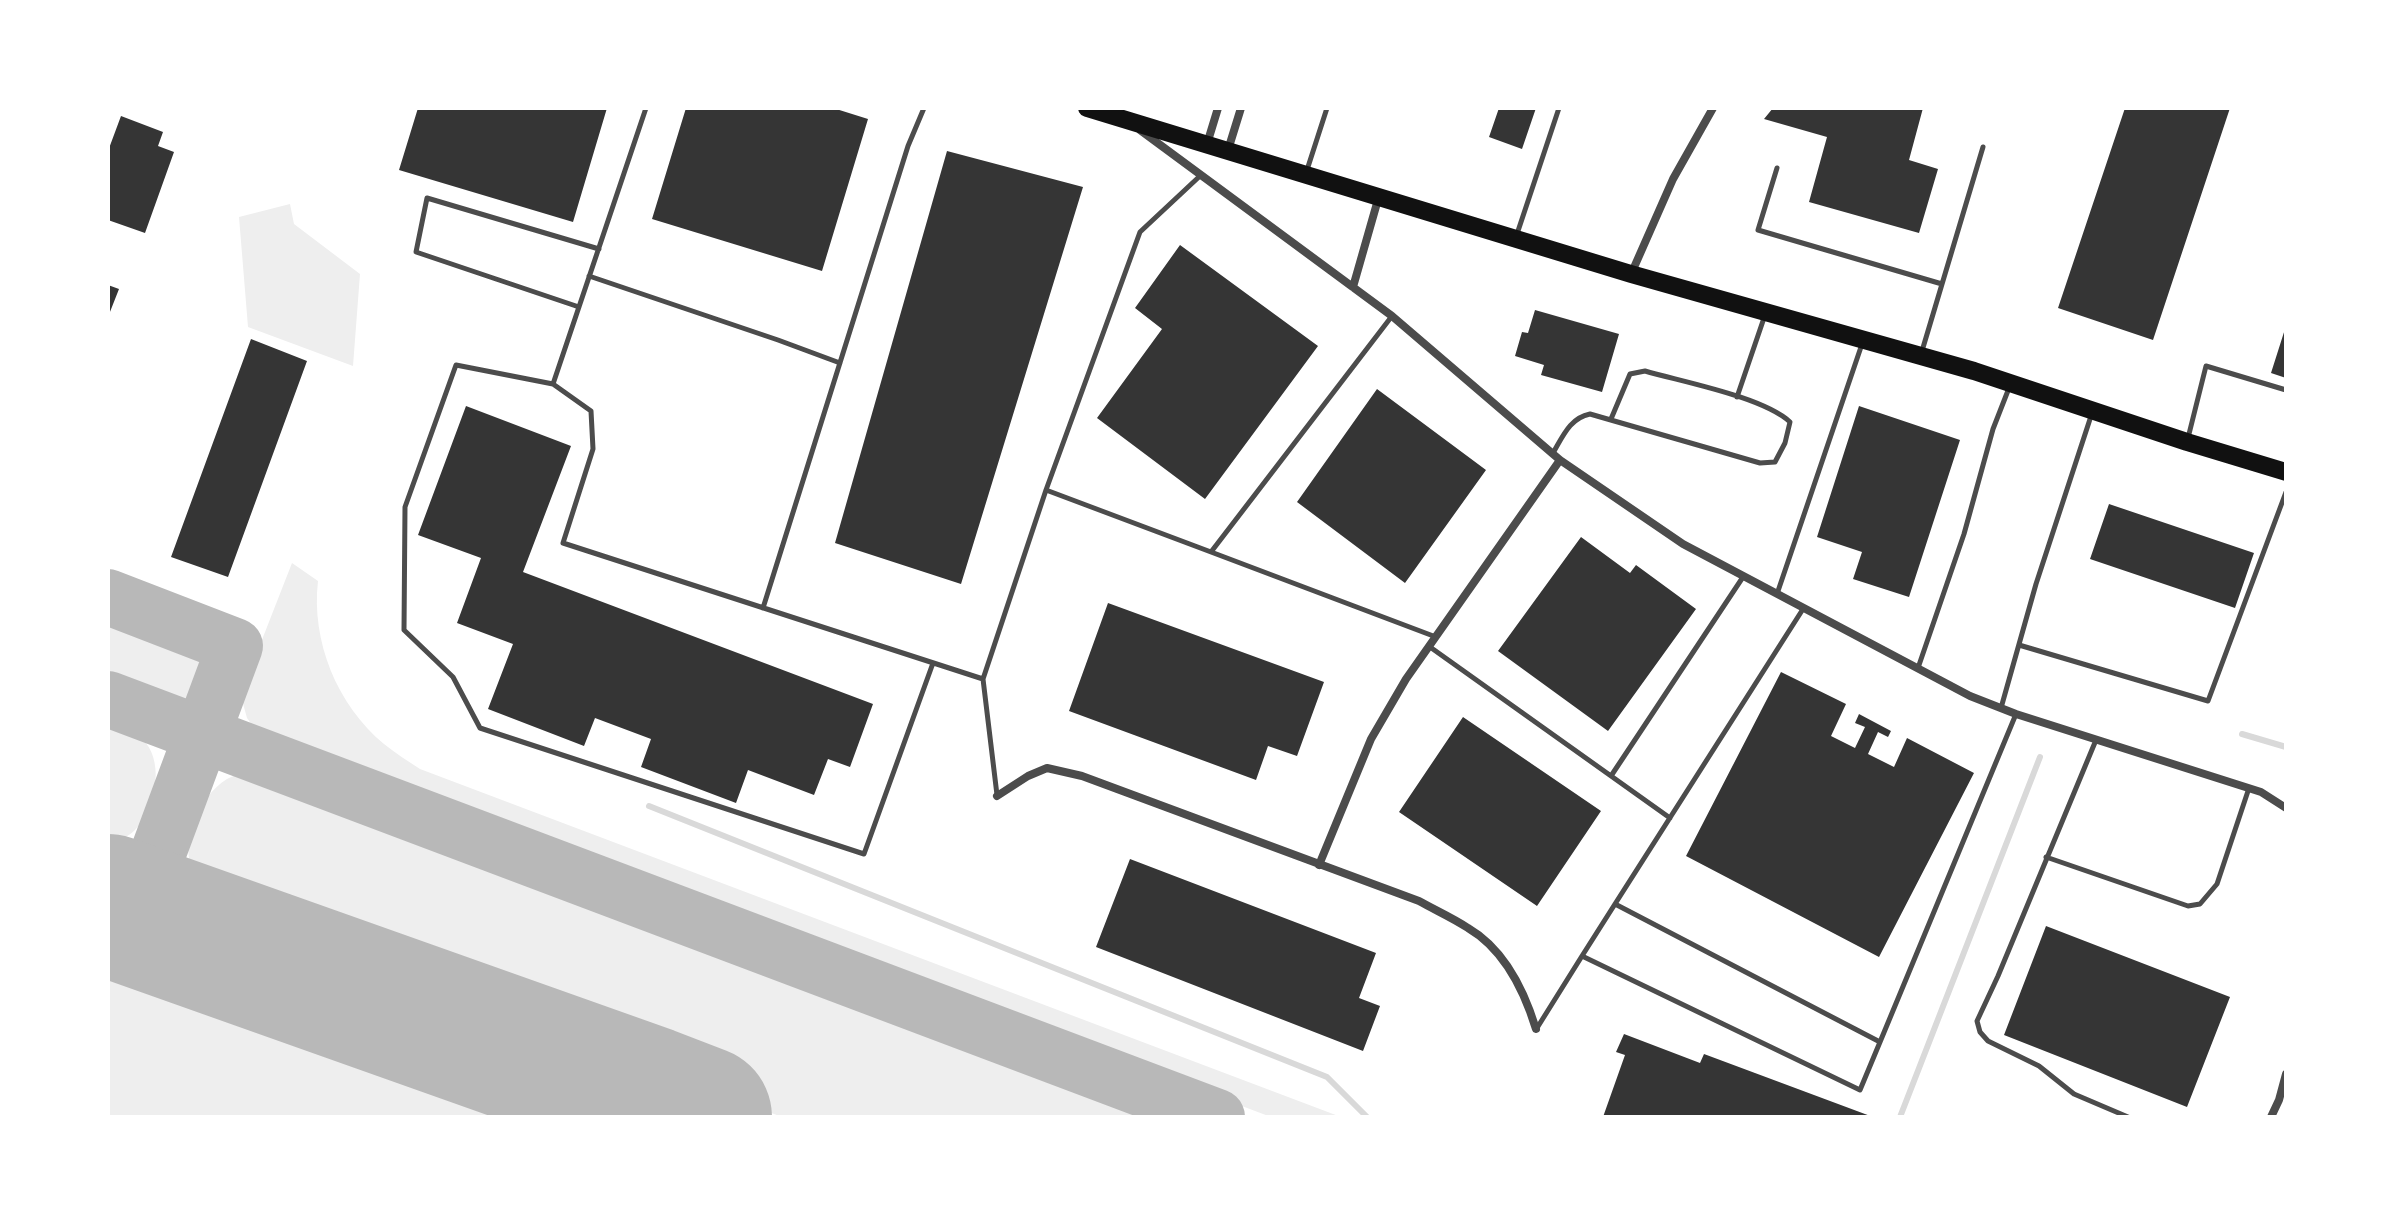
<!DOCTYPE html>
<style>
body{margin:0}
#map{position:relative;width:2394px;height:1225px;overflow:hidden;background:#fff;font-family:"Public Sans",sans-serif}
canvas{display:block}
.frame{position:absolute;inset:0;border:110px solid #fff;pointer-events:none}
</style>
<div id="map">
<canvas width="2394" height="1225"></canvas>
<div class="frame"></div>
</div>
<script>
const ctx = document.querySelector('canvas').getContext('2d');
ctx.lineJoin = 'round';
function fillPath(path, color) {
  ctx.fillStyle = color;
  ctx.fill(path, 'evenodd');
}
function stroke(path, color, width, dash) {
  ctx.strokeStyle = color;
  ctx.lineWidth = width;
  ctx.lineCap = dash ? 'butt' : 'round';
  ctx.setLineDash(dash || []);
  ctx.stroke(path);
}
fillPath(new Path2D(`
 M290,204L294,224L360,274L353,366L248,327L239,217Z
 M292,563L318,581C311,641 337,705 384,744C395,753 408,761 420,769L1341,1117H1271L259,735L247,718L242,700L249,673Z
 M108,617L188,647C216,669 203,688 178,703L153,697L108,680Z
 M108,722C119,728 139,733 146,743C164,766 155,810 135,830C128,837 118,841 108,845Z
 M245,772L1163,1117H782L224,907C212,897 201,888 194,874C178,843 199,796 227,779C232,776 239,774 245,772Z
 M108,950L553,1117H108Z`), '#eee');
stroke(new Path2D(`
 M2242,734L2286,747
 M649,806L1327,1077L1367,1117
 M1900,1117L2040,757`), '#d9d9d9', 6);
stroke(new Path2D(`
 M108,597L235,646L135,915
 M108,699L1217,1117`), '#b8b8b8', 56);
stroke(new Path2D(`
 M108,905L649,1097L701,1117`), '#b8b8b8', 142);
fillPath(new Path2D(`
 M418,108H607L573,222L399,170Z
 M686,108H833L868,119L822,271L652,219Z
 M1499,108H1536L1522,149L1489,137Z
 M1773,108H1923L1909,160L1938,169L1919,233L1809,202L1827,137L1764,119Z
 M2125,108H2230L2153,340L2058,308Z
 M121,116L163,132L158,146L174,152L145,233L108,220V151Z
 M947,151L1083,187L961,584L835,543Z
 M1180,245L1318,346L1205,499L1097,418L1162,329L1135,308Z
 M108,285L119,289L108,317Z
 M1535,310L1619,334L1602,392L1541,375L1544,365L1515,356L1522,332L1528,333Z
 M2285,329H2286V378L2271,373Z
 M251,339L307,361L228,577L171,557Z
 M1377,389L1486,470L1405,583L1297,502Z
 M466,406L571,446L523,572L873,704L850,767L828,759L814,795L748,770L736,803L641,767L651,739L595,718L584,746L488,709L513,644L457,623L481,558L418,535Z
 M1859,406L1960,440L1909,597L1853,579L1862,552L1817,537Z
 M2109,504L2254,553L2235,608L2090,559Z
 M1581,537L1630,573L1636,565L1696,609L1608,731L1498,651Z
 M1108,603L1324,682L1297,756L1268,746L1256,780L1069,711Z
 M1781,672L1846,704L1831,736L1855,748L1865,727L1855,723L1859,714L1891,731L1888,737L1878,732L1868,754L1894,767L1907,738L1974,773L1879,957L1686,856Z
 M1463,717L1601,811L1537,906L1399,812Z
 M1130,859L1376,953L1359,998L1380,1006L1363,1051L1096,947Z
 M2046,926L2230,997L2187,1107L2004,1035Z
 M1624,1034L1700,1063L1704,1054L1873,1117H1603L1625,1055L1616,1052Z`), '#353535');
stroke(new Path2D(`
 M646,108L553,384L591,411L593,449L563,543L983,679L1046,490L1140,232L1201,175
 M1777,168L1758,230L1942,284
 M1307,170L1327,108
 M1517,234L1559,108
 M589,276L778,340L840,363
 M579,307L416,252L427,198L599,249
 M1392,316L1211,552L1436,637
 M1922,351L1983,147
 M553,384L456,365L405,507L404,630L453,677L480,728L864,854L933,663
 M1737,397L1765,315
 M2188,438L2206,366L2286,390
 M1553,453C1563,436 1570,418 1590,414L1760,463L1775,462L1785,443L1790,422C1763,397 1683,382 1645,371L1630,374L1611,419
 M1046,490L1211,552
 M1777,594L1862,344
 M763,608L908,146L924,108
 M2019,645L2208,701L2286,492
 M1430,647L1670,818
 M1918,668L1964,534L1993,429L2009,388
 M983,679L997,795
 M2001,708L2036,584L2091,416
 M2096,740L1998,976L1977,1021L1980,1032L1988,1041L2039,1066L2074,1094L2128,1117
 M1611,776L1743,577
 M2046,857L2188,906L2200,904L2217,884L2249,788
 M1582,956L1615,904
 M1537,1028L1582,956L1860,1090L1880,1042L1615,904L1803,609
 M1880,1042L2016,714`), '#4c4c4c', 5);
stroke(new Path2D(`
 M1140,130L1392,316L1560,460L1683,544L1970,696L2016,714L2261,792L2286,808
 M1207,144L1218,108
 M1228,150L1241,108
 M1632,272L1673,179L1713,108
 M1353,287L1379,196
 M997,796L1028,776L1047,768L1082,776L1419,901C1435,910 1453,918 1468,928C1504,949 1524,990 1536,1029
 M1319,865L1371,739L1406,679L1560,460
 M2271,1117L2279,1100L2286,1074`), '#4c4c4c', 8);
stroke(new Path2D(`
 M1087,108L1631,274L1974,371L2187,442L2286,472`), '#111', 18);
</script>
